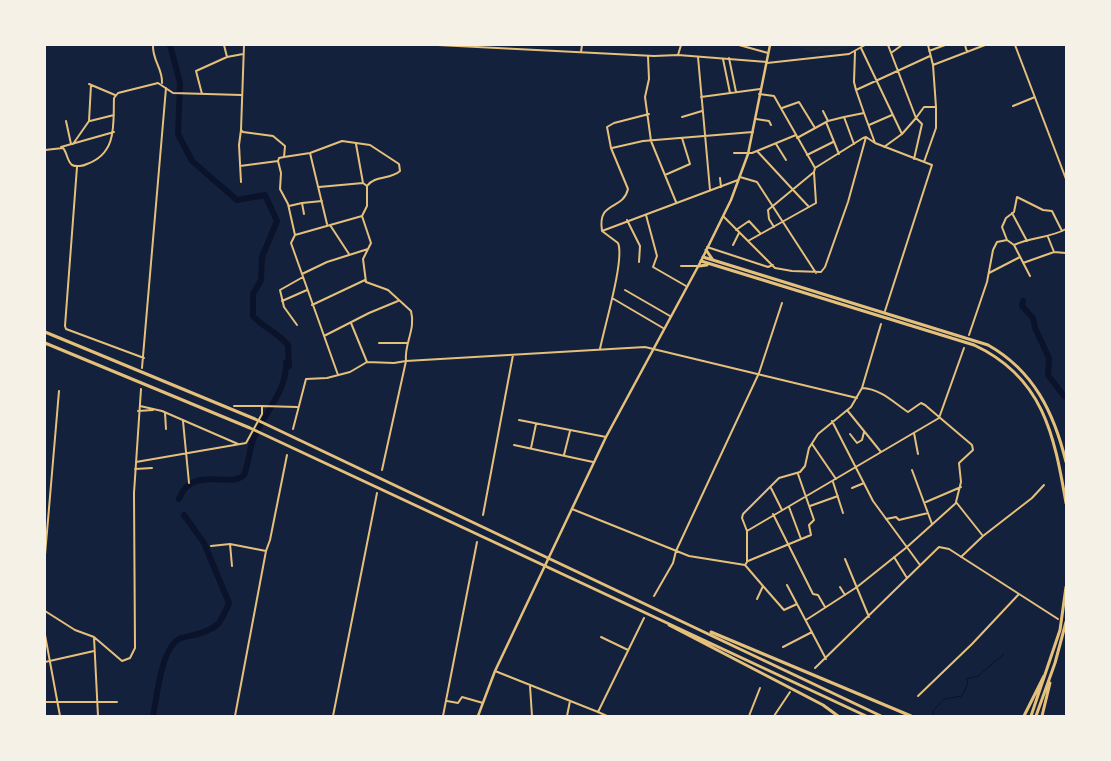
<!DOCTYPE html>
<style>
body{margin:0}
#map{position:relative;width:1111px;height:761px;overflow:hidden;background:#14213d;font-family:Inter,sans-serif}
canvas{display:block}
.frame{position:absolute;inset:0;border:46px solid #f6f1e7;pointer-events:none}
</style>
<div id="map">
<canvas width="1111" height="761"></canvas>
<div class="frame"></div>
</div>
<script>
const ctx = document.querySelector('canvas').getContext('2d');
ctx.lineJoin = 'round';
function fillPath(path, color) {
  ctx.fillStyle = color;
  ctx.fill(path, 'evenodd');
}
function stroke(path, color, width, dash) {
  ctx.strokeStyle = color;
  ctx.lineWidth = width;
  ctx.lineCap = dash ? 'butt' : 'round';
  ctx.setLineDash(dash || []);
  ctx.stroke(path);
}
fillPath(new Path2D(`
 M794,45H853L845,49L813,53Z`), '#1d2539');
stroke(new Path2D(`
 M933,716V711L944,699L962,696L968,683L966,679L978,676L1004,654`), '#0b132b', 1);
stroke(new Path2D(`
 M170,45L180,83L178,134L192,161L237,200L265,195L277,221L262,257L261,280L253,294V316C264,328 277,332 288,345L289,366
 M1023,301L1022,306L1033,318L1035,328L1049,358L1048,375L1064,396
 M179,499C192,464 231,489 244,475C249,463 249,449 254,437C264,414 288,389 286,362
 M153,716C157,697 161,649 179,639C183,637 190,636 194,635C217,629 220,625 229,603L204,543L184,515`), '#0b132b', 6);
stroke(new Path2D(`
 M153,45C152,60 163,69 162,83
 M224,45L227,57
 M244,45L241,130L243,132L273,136L285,146L284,157L310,153L342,141L370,145L399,164L400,171C390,180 375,175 367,186V206L362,216L371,243L363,259L366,282L388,290L411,311C416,330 404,343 406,361L645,347L857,398
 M739,45L768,53
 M888,45L916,118L902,134
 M928,45L933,65L985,45
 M965,45L967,52
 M1015,45L1066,179
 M861,48L902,134L884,147
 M929,51L945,45
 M581,52L582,45
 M855,52L854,82L856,90
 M891,53L902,45
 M678,55L681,45
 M648,56L649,79L645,97L651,141L676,202
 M698,57L710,190
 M729,58L736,92
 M723,59L730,93
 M933,65L936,107
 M89,84L115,95
 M202,94L196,71L227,57L243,54
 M759,94L774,96L815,168
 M701,97L760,89
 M1013,106L1035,97
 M782,108L799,102L815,128
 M823,111L828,121
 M864,113L856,90L930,56
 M682,117L702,111
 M844,117L864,113L875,143
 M756,119L769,121L771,125
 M66,121L71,144
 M90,121L114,115
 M826,122L839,154
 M869,125L892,115
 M797,138L828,121L844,117L854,144
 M73,144L89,121L91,85
 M356,144L363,183
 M776,144L786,160
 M61,147L114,132
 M612,148L643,141L753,132
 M45,150L63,148C67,152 67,161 72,165C76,167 83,166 87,164C118,153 113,123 114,98L118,93L158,83L173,93L241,95
 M757,151L809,207
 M310,153L327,224
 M734,153H752L796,135
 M807,155L833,142
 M914,159L922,124L916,118L924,107H936V128L924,162
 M278,161L281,173L280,189L288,204L295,235
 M240,166L278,161L279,158L284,157
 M77,167L65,326L66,329L144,358
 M665,175L690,164L682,138
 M740,177L757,182L816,273
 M720,178L721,187
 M241,182L239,145L241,130
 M319,187L363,183L367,186
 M302,203L322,201
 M289,206L302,203L304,214
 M1012,213L1027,241
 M646,215L657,256L653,267L686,286
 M724,217L775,268L792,271L821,272L825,267L848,202L866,137
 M627,220L640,246L639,262
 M330,225L349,254
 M774,227L769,219L768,210L814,172L815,168L863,138L866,137L875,143L932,165L885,311
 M736,230L749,221L760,233
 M602,231L738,180
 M1048,237L1054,252
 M1007,240L1002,227L1006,218L1014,212L1017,197L1043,210L1052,211L1062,231
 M748,241L816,203L814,172
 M733,245L739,233
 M1014,245L1030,276
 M707,247L768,267L773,265
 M1023,263L1054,252L1066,253
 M681,266H699
 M989,273L1020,257
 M302,274L291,243L295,235L362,216
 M625,290L670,316
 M612,298L663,328
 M282,301L307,290
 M312,305L365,280
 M351,323L367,362
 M297,325L284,307L280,290L303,277
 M969,335L987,282L993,250L997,242L1007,240L1014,245C1031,237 1050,238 1066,229
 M324,336L369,313L398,301
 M379,343H408
 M600,349C604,328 625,259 618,243L602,231C597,200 623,211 628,189L611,148L607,127L614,123L649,114
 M142,368L166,88
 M338,375L302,274L327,262L368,249
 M862,388L881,324
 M140,406L162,411L238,444
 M234,406H262
 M847,410L881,452
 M138,411L153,410
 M165,413L166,429
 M519,420L606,437
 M183,421L189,483
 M832,421L873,501L920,565
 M293,429L306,379L327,378L350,372L367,362L394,363L406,361L382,470
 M914,433L918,454
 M850,434L857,443L862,440L864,432
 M812,444L836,479
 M514,445L593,462
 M531,448L536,424
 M564,455L570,431
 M136,462L246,443L262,414V406L297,407
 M135,469L152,468
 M912,470L932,524
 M833,482L843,513
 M771,488L782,510
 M852,488L864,483
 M926,502L961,487
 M810,506L838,496
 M789,507L801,539
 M572,509L689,556L745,565L747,562V531L742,518L743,514L779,478L800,472L805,466L809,448L818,434L851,407L862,388C881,389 893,402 908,412L921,403L925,405L972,445L973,450L959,463L961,482L956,502L983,536L961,557
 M773,514L813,594L818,595L825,607
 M483,515L513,355
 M886,519L896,517L899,520L928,513
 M747,531L939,418L964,348
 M983,536L1032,498L1044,485
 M230,544L232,566
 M211,546L230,544L266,551
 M45,555L59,391
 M894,557L907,578
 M845,559L869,617
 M748,561L811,535L809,525L814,520L798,474
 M745,565L763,586L757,599
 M787,585L826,659
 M763,586L784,610L797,604
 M840,587L845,595
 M654,596L673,563L676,551L759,373L782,303
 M45,611L75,630L94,637L122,661L130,658L135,648L134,493L141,389
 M806,620L857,587L907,547L956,503
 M45,635L60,716
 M94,637L98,716
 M601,637L628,650
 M783,647L812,632
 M45,662L94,651
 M815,668L939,547L949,549L1058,619
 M495,671L598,712L644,618
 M530,686L532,716
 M918,696L972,644L1019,594
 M447,701L458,703L462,697L483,703
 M45,702H117
 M598,712L607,716
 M235,716L266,551L270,540L287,455
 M333,716L377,493
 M443,716L477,542
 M567,716L570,701
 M749,716L760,688
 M774,716L790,692`), '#e5c07b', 2);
stroke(new Path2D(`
 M438,45L654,56L678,55L767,62
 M767,63L849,54L865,45`), '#e5c07b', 2);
stroke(new Path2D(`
 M478,716L495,671L606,437L701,261L731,200L748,154L770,45`), '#e5c07b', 2.5);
stroke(new Path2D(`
 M706,250L713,260
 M703,257L988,345C1034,371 1054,413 1066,462
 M701,261L974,345C1043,377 1054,434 1066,503
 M699,266L707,265
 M45,332L255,419L881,716
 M45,343L250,428L866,716
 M669,625L823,705L838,716
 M711,632L911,716
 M1024,716L1044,676
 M1031,716L1060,630L1066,587
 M1036,716L1055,663L1066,622
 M1042,716L1050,683`), '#e5c07b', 3);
</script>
